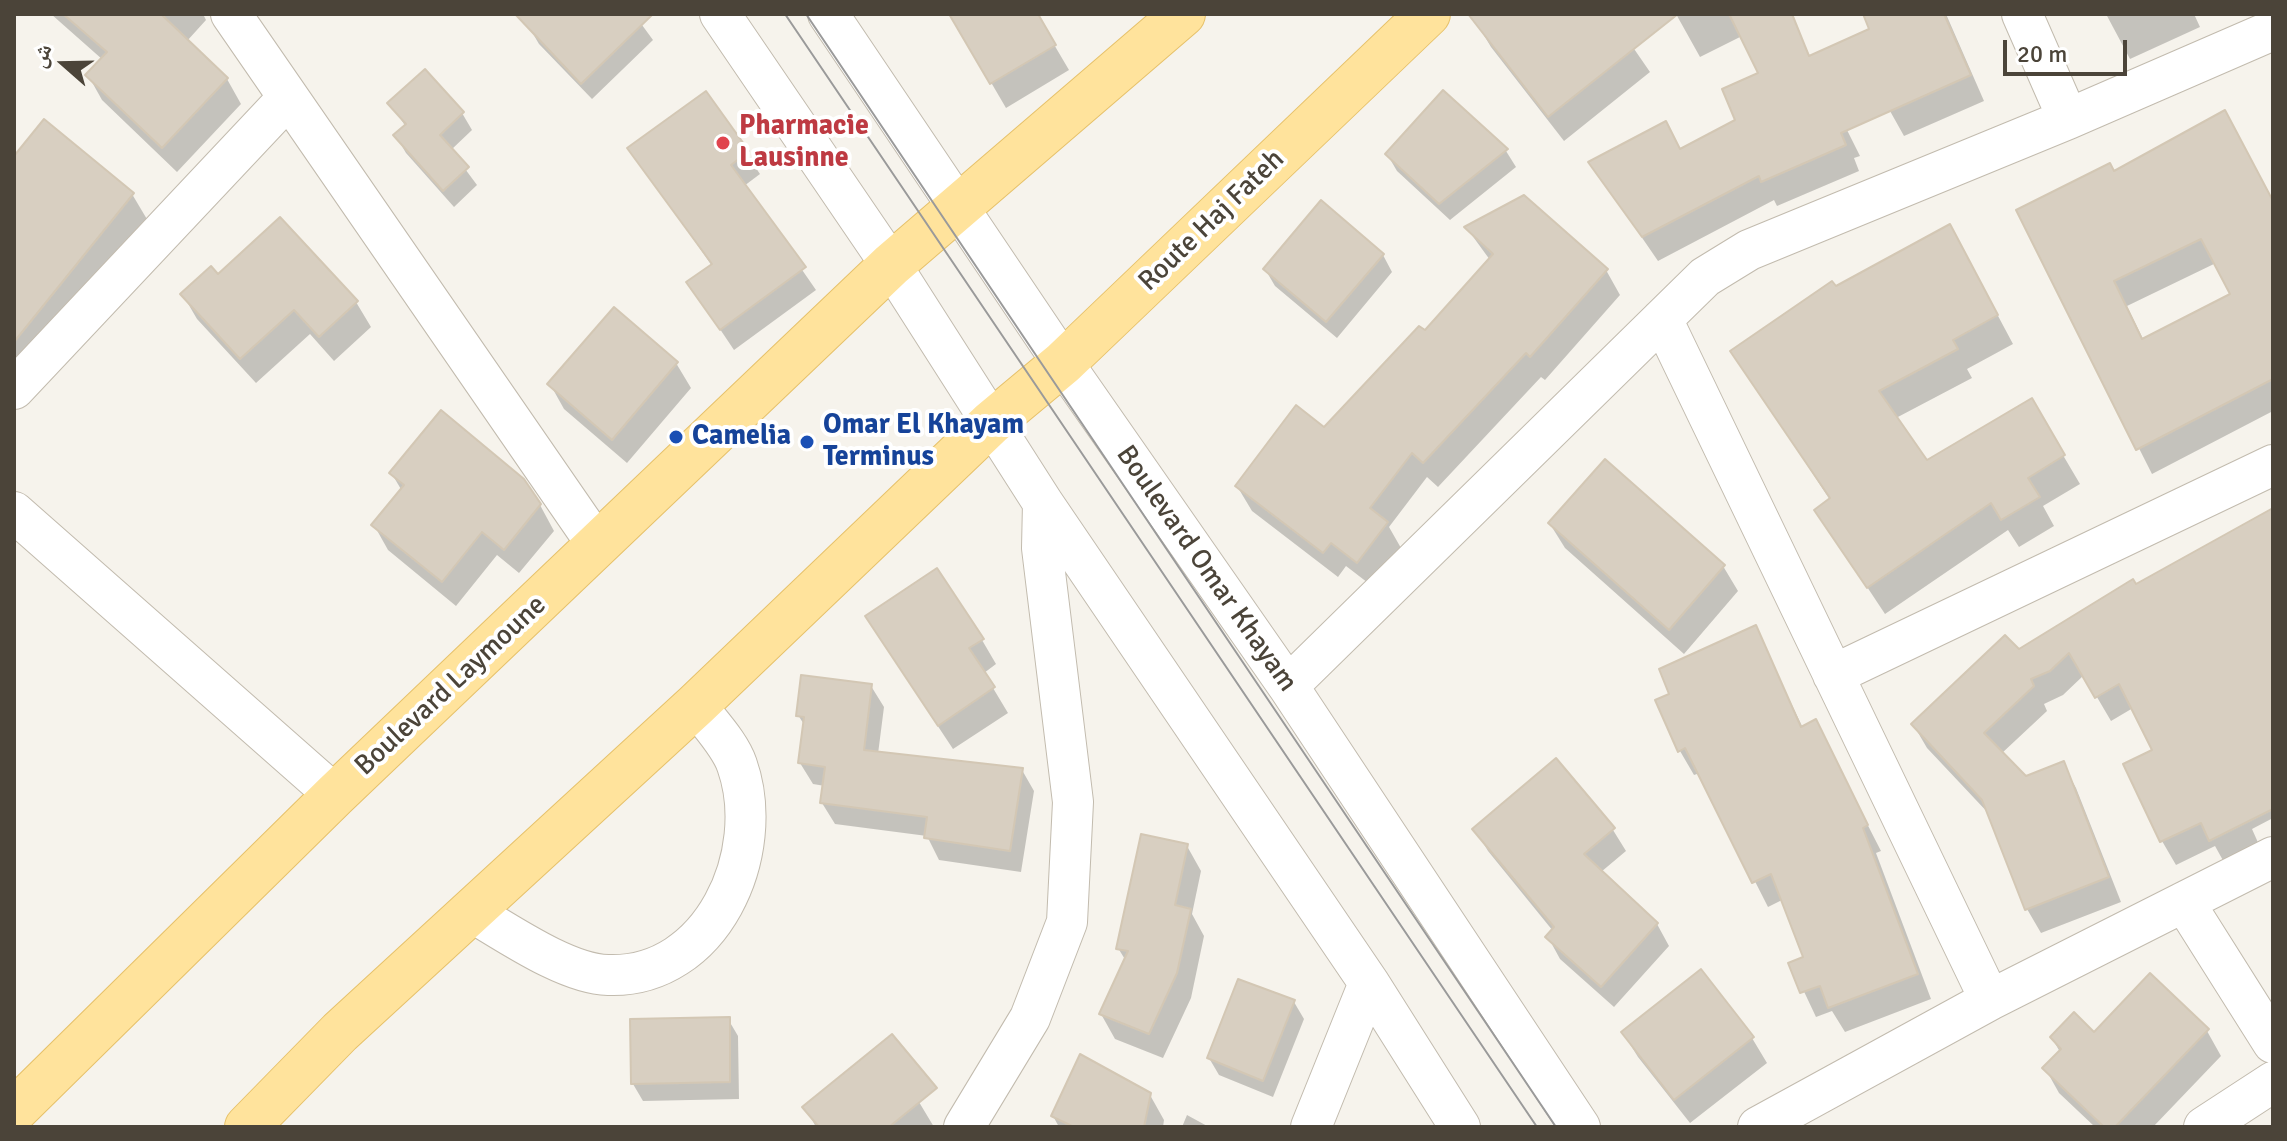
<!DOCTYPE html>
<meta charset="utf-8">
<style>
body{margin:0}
#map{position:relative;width:2287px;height:1141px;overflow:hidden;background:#f6f3ec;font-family:Signika,"Noto Naskh Arabic",sans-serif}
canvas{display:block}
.frame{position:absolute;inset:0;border:16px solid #4b4439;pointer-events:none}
.north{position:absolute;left:24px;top:24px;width:80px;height:80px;-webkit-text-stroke:6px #fff;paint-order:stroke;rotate:290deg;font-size:22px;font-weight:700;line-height:32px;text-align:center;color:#4b4439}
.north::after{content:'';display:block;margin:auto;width:28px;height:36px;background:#4b4439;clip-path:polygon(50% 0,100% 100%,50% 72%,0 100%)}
.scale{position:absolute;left:2003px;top:40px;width:124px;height:36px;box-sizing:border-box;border:4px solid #4b4439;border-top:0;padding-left:10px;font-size:24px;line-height:28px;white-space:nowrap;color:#4b4439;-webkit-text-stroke:6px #fff;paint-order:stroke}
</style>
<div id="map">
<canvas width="2287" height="1141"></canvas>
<div class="frame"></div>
<div class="north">ش</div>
<div class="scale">20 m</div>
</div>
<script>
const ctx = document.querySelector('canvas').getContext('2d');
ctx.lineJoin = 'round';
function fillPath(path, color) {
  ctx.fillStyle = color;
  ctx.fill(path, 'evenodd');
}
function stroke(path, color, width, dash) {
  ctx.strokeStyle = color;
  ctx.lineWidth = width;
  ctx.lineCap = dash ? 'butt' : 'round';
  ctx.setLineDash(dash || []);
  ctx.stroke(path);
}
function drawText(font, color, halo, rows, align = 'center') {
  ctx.font = font + ' Signika,sans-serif';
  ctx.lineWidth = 8;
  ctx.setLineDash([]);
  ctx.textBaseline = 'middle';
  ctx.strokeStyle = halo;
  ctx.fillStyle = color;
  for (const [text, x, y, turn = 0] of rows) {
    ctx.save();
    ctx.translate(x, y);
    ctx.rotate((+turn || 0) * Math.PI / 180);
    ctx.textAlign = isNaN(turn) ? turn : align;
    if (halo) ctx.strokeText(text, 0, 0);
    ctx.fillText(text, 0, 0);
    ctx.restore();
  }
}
fillPath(new Path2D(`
 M51,14H203L206,20L187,41L227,79L241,104L177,172L102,100L88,75L103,60Z
 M542,14H634L653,40L592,99L539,44L529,27Z
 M951,14H1036L1069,70L1006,108Z
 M1487,14H1610L1650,72L1564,141L1491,47L1476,22Z
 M1676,14H1789L1860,156L1854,158L1859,171L1777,206L1774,200L1658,261L1590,162L1681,151L1738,121L1761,74L1742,36L1700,57Z
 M1865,14H1946L1984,101L1904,136L1890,111L1872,30Z
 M2106,14H2194L2200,27L2130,59Z
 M1443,92L1506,151L1516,167L1450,220L1397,171L1387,154Z
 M706,94L760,174L744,186L816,290L734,350L689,283L712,266L630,148Z
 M390,103L462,113L472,130L451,150L477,185L454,207L406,153L396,136L406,127Z
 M14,159L132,194L151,226L14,395Z
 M2114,173L2273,203V411L2152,474L2019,211ZM2216,263L2233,295L2144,341L2127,306Z
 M1466,227L1606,270L1620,295L1545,380L1541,377L1438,487L1427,477L1389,527L1401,548L1372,586L1346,566L1338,577L1252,511L1237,486L1325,430L1425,333L1490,260Z
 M1965,254L2013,344L1967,369L1972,378L1896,418L1926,463L2031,401L2080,484L2043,506L2054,526L2019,547L2008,530L1885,614L1816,510L1830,500L1733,352L1835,288Z
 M1383,255L1392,272L1337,338L1275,286L1265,269Z
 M218,277L356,302L371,327L334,361L310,334L256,383L197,319L183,295Z
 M676,363L691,388L627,463L564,409L550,384Z
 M392,474L540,505L554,531L519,573L497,555L456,606L388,550L374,525L402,491Z
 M2273,510V818L2252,829L2260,847L2225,864L2215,846L2176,865L2162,841L2155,751L2133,708L2111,721L2084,675L2063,695L2044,704L2047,711L2001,754L2026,778L2063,764L2076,788L2121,902L2041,933L2027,909L1991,816L1927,748L1913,724L2018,652Z
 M1550,524L1723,566L1738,591L1684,654L1565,548Z
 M1755,628L1803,728L1815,722L1881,851L1876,853L1931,999L1845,1032L1832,1011L1816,1017L1791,964L1805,958L1782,900L1768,907L1700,773L1694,775L1680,751L1672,695Z
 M982,640L996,664L984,673L1008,713L953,749L882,642Z
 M871,686L884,707L878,754L1022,770L1034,791L1021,872L939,860L927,836L835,824L822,803L825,786L813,784L800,763L805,726L798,715Z
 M1475,829L1613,830L1626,851L1601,872L1657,924L1669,946L1614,1007L1560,959L1548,937L1553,931L1488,851Z
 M1187,846L1201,871L1192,914L1204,936L1191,998L1163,1058L1115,1039L1101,1014L1126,961L1118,948Z
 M1294,1002L1304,1019L1273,1097L1219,1075L1209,1058Z
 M728,1019L738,1036L739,1099L643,1101L633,1084Z
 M2207,1031L2221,1056L2153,1127H2095L2059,1093L2045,1068L2060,1052L2052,1038Z
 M1623,1033L1752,1038L1767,1063L1690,1123L1638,1057Z
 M860,1063L919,1102L934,1127H816L805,1107Z
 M1150,1095L1164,1120L1163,1127H1059L1053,1116Z
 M1187,1115L1209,1127H1182Z`), '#0003');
const building = new Path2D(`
 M63,14H161L228,78L162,148L85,75L107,52Z
 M515,14H653L581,84Z
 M949,14H1038L1056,45L990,84Z
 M1468,14H1678L1548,117Z
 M1729,14H1792L1809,56L1869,29L1863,14H1944L1971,75L1841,133L1846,145L1761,182L1759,176L1642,237L1588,162L1666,121L1680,149L1735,120L1722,89L1758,73Z
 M425,69L464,112L440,135L469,167L443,191L393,135L406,124L387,103Z
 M1443,90L1508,149L1439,204L1385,154Z
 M706,91L749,151L731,165L806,267L720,330L686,282L712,264L627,148Z
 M2225,110L2273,201V379L2136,450L2016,210L2110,163L2114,171ZM2201,239L2230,294L2142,339L2114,281Z
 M44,119L134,193L14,342V156Z
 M1524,195L1608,269L1530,357L1526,353L1423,463L1412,453L1370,508L1388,522L1357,563L1331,543L1323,553L1235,486L1296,405L1324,427L1419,326L1425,330L1493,254L1464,227Z
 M1321,200L1384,254L1326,322L1263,269Z
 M280,217L358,301L319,337L294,310L240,359L180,294L211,266L218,274Z
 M1950,224L1998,315L1953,340L1958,349L1879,391L1927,460L2032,398L2065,455L2028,478L2040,497L2001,520L1991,503L1867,588L1814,510L1830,498L1730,351L1832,281L1836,286Z
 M614,307L678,362L612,440L547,384Z
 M441,410L524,479L541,504L504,550L482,532L442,582L371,525L404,485L389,473Z
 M1605,459L1725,565L1669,630L1548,523Z
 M2273,508V809L2209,841L2201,823L2160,842L2123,764L2152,750L2119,684L2095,698L2069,653L2050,671L2031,679L2034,686L1984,733L2026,776L2064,761L2109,877L2025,910L1982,800L1911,724L2005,635L2019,649L2133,579L2136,584Z
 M937,568L984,639L969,648L995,687L938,726L865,616Z
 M1756,625L1801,727L1816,719L1868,825L1863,828L1918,974L1828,1008L1820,986L1800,993L1788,963L1803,957L1771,874L1752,883L1685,748L1678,752L1655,700L1669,694L1659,669Z
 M801,675L872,684L864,750L1023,768L1010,851L924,838L927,817L820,803L825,767L798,763L804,717L796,716Z
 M1556,758L1615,828L1584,854L1658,923L1601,987L1545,937L1554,927L1472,829Z
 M1141,834L1188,844L1175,905L1191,909L1177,973L1149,1034L1099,1014L1128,951L1116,949Z
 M1701,969L1754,1037L1674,1100L1621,1032Z
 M2150,973L2209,1029L2115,1127H2104L2042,1068L2061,1049L2050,1037L2074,1012L2094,1032Z
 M1238,979L1295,1000L1263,1081L1207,1058Z
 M730,1017V1082L631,1084L630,1019Z
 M892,1034L937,1088L889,1127H819L802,1107Z
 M1080,1054L1151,1093L1144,1127H1074L1051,1116Z`);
fillPath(building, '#d8cfc1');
stroke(building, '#d3c7b4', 2);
const minor = new Path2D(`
 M231,14L598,546
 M720,14L891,265L1043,503L1369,983L1460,1127
 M828,14L1063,363L1288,686L1580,1127
 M2022,14L2068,119
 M1662,319L1990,1000
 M14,389L287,99
 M14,512L335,795
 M1833,675L2273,465
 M1288,686L1705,277L1749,250L2068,119L2273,30
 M2184,902L2273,1043
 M470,911C506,932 566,974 608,975C712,979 768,853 737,765C730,744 709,723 696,705
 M964,1127L1030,1018L1067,922L1073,802L1042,548L1043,503
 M1311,1127L1369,983
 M1758,1127L1990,1000L2273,857
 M2204,1127L2273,1082`);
const major = new Path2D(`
 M14,1111L335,795L891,265L1183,14
 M247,1127L340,1032L696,705L991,423L1063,363L1428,14`);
stroke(minor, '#c2bbae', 42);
stroke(major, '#e6c16a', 46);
stroke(minor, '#fff', 40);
stroke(major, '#ffe39c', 44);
stroke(new Path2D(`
 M785,14L1537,1127
 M806,14L1556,1127`), '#9a9a9a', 2);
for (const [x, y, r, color] of [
 [723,143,8,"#e0444e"],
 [676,437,8,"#1a4fb4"],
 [807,442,8,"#1a4fb4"]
]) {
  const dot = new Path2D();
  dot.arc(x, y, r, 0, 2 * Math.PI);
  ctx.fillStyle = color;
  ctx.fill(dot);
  stroke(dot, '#fff', 3);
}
drawText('bold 28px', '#be3a42', '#fff', [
 ["Pharmacie",739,127],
 ["Lausinne",739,159]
], 'left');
drawText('28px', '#4b4439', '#fff', [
 ["Route Haj Fateh",1212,221,-44],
 ["Boulevard Omar Khayam",1206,569,55],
 ["Boulevard Laymoune",451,686,-43]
]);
drawText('bold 28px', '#164399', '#fff', [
 ["Omar El Khayam",823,426],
 ["Terminus",823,458],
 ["Camelia",692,437]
], 'left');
</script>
